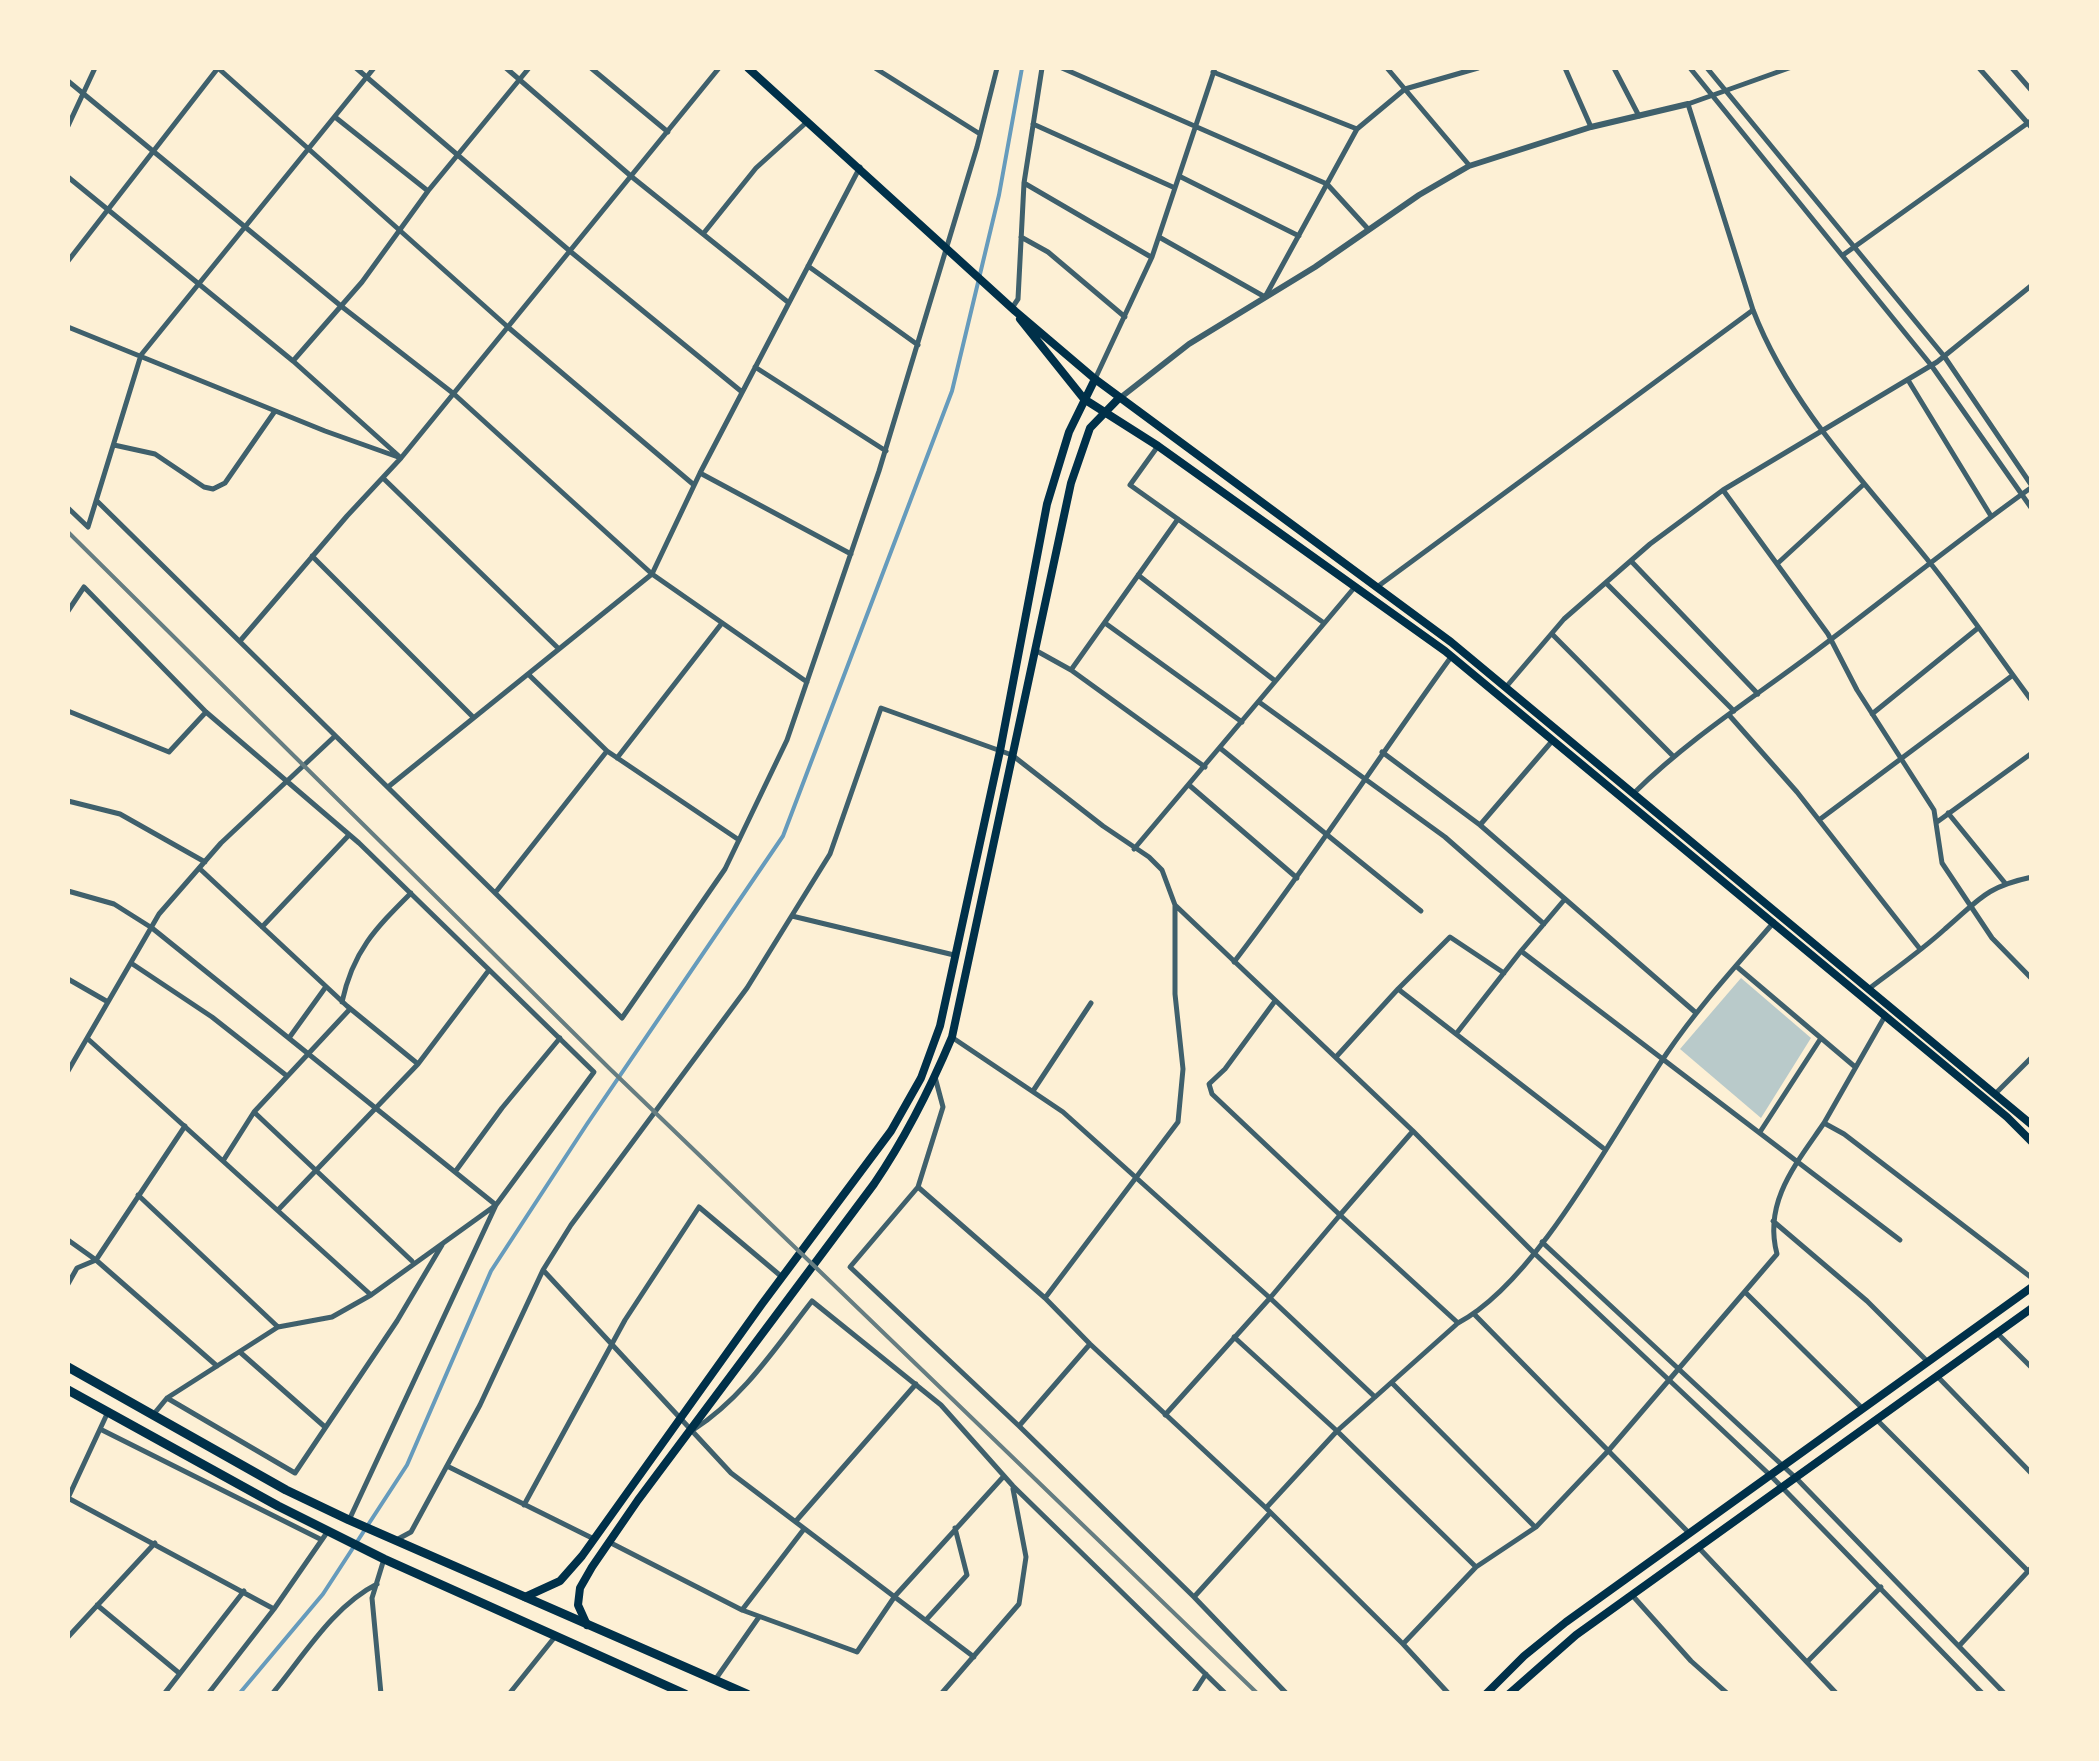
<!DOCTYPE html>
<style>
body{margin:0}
#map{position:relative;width:2099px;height:1761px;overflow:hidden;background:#fdf0d5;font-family:Cabin,sans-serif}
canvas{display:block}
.frame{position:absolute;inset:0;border:70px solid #fdf0d5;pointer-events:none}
</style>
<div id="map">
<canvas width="2099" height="1761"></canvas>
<div class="frame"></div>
</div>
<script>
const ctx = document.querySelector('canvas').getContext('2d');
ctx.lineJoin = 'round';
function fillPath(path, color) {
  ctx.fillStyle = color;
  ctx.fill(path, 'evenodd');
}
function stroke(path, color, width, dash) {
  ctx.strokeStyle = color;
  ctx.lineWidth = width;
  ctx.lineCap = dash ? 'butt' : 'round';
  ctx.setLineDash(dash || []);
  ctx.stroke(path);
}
fillPath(new Path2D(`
 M1741,978L1811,1038L1761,1118L1680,1049Z`), '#b9caca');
stroke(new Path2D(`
 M239,1694L323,1594L407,1465L491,1271L587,1124L783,836L952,391L999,195L1022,68`), '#669bbc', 4);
stroke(new Path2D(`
 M218,68L509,328L694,485
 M356,68L571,252L742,392
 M506,68L632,177L789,303
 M591,68L668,132
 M875,68L980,134
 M1062,68L1327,184L1369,230
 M1387,68L1469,165
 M1565,68L1591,127
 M1614,68L1639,116
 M1690,68L1931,365L2032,509
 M1707,68L1944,356L2032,486
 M1789,68L1688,104L1753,310C1790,406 1863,480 1927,559C1964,605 1997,654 2032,701
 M1979,68L2032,128
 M2012,68L2032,91
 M1213,72L1357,129
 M68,81L341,306L454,394L652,574L807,682
 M335,117L428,191
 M1033,124L1175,188
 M68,126L95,68
 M1179,176L1299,236
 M68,177L293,361L401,458
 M1024,183L1151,257
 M703,234L756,168L808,121
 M1021,237L1048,252L1125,317
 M1159,237L1265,297L1357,129L1405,89L1478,68
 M1843,255L2032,120
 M68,261L218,68
 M808,266L918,345
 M1012,308L1018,299L1024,183L1042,68
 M68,327L325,431L398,457
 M293,361L362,282L428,191L529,68
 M755,367L886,451
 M1095,379L1152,257L1215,68
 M1908,380L1991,516
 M114,445L155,454L204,487L213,489L225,483L275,411
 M1158,446L1130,485L1324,623
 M700,473L851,554
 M383,478L559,649
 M1723,490L1828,634L1857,690L1934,810L1942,863L1992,938L2032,979
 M97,501L622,1018L725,869L787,740L879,471L977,147L997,68
 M68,508L88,527L141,355L374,68
 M312,556L473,717
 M1631,561L1758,694
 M1778,563L1864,484
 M1138,575L1274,680
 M1606,583L1734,711
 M1377,587L1753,310
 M68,611L84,587L206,712L359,843L594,1072L496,1205L350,1518
 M1105,623L1242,722
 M1552,634L1673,756
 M240,641L347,516L401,458L719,68
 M1035,650L1071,670L1178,519
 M1071,670L1205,767
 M528,674L607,751L739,840
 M1506,687L1564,619L1650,544L1723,490L1937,362L2032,285
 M1259,702L1445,837L1544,924
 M68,711L169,752L206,712
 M1872,714L1978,628
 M1729,715L1797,792L1920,949
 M1220,748L1421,911
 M1382,752L1480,825L1553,740
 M617,758L722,623
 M1189,785L1297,878
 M388,787L652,574L700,473L860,167
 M1635,792C1690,738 1756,696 1817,650C1889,596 1959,539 2032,487
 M68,801L120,814L205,862
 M1948,813L2005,883
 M1819,820L2013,675
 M1937,822L2032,753
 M1480,825L1695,1012
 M1134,849L1354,588
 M199,868L347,1006L418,1064
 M68,891L114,904L152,928L496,1205L371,1295L332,1317L278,1327L167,1398L153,1415
 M495,893L607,751
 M1565,899L1521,951L1900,1240
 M792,916L954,955
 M1774,922C1737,965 1699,1006 1667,1053C1615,1129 1538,1281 1458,1323L1337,1431L1476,1567L1536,1527L1609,1450L1777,1254C1763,1202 1796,1164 1824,1123L1844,1134L2032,1278
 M262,927L349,835
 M1521,951L1456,1034L1603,1148
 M1234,962C1310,863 1378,758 1451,657
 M131,963L212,1017L287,1076
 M1736,966L1854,1066
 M68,979L108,1002
 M1870,988C1895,969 1922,950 1945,929C1979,900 1985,887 2032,877
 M342,1002C353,951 375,929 411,893
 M1456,1034L1398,989L1450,937L1504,973
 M289,1038L325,988
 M953,1038L1063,1112L1270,1298L1340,1215L1212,1094L1209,1084L1225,1069L1275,1001
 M88,1039L371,1295
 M1336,1057L1398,989
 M68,1071L159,914L221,843L335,736
 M935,1077L943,1107L918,1187L1045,1298L1178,1122L1183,1069L1175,994V905
 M1033,1091L1091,1003
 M1996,1093L2032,1057
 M254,1112L412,1261
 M1824,1123L1885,1016
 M1413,1131L1340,1215L1458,1323
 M1760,1132L1821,1038
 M223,1161L254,1112L350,1009
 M455,1172L502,1108L560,1038
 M918,1187L850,1267L1019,1426L1090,1344
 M138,1195L278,1327
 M278,1210L418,1064L489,970
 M1773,1221L1867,1301L1928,1362
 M68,1240L96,1260L217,1366
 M1542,1242L1796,1478L2005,1694
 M543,1270L731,1473L974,1657
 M68,1284L77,1268L96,1260L185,1126
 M1745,1292L1863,1409
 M1045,1298L1090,1344L1266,1508
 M1475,1315L1690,1534
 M1997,1333L2032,1368
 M1234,1337L1337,1431L1266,1508L1403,1644L1476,1567
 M241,1353L325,1427
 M1937,1376L2032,1474
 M1392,1383L1534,1526
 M167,1398L295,1473L397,1321L442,1245
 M1165,1415L1270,1298L1375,1397
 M1877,1420L2028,1571
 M1019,1426L1194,1597
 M100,1429L322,1540
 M693,1430C743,1398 776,1347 812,1301L941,1405L1013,1486L1226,1694
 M447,1466L594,1539
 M68,1498L274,1609
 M68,1498L107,1414
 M524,1505L625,1320L699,1207L782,1277
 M1270,1513L1194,1597L1287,1694
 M796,1521L916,1384
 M398,1539L411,1532L480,1405L543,1270L571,1225L747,988L830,854L881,708L1012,755L1103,826L1149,857L1162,870L1175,905L1413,1131L1534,1253L1771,1476L1983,1694
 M609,1542L742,1610L857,1652L895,1596L1004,1476
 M1699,1548L1837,1694
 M1632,1595L1691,1661L1728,1694
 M97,1605L179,1673
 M742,1610L804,1529
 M926,1620L967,1575L955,1528
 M68,1637L155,1543
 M1403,1644L1449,1694
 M1959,1646L2032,1567
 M1807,1662L1881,1587
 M715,1680L759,1617
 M164,1694L244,1591
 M208,1694L274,1609L328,1531
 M272,1694C303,1657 333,1606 377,1584
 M381,1694L372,1598L384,1559
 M509,1694L554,1638
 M941,1694L1019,1604L1026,1557L1013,1489
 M1193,1694L1206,1674`), '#3f606c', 5);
stroke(new Path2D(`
 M1120,398L1189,344L1315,267L1419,195L1469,166L1591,127L1688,104`), '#3f606c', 6);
stroke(new Path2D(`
 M748,68L1015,311L1095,379L1451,642L2032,1125
 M1020,319L1084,399L1158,446L1445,651L2007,1117L2032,1142
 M525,1597L560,1581L582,1556L762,1304L891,1131L921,1078L940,1026L1000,751L1047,504L1069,432L1095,379
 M587,1625L578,1605L580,1588L592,1567L638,1500L874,1184C906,1137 930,1089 952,1037L1071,483L1090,428L1119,398
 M1486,1694L1524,1656L1566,1622L2032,1287
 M1509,1694L1576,1635L2032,1308`), '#003049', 8);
stroke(new Path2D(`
 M68,1367L286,1490L349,1520L747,1694
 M68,1390L278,1506L384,1559L685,1694`), '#003049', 9);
stroke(new Path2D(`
 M68,532L609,1068L1258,1694`), '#657d81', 4);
</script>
